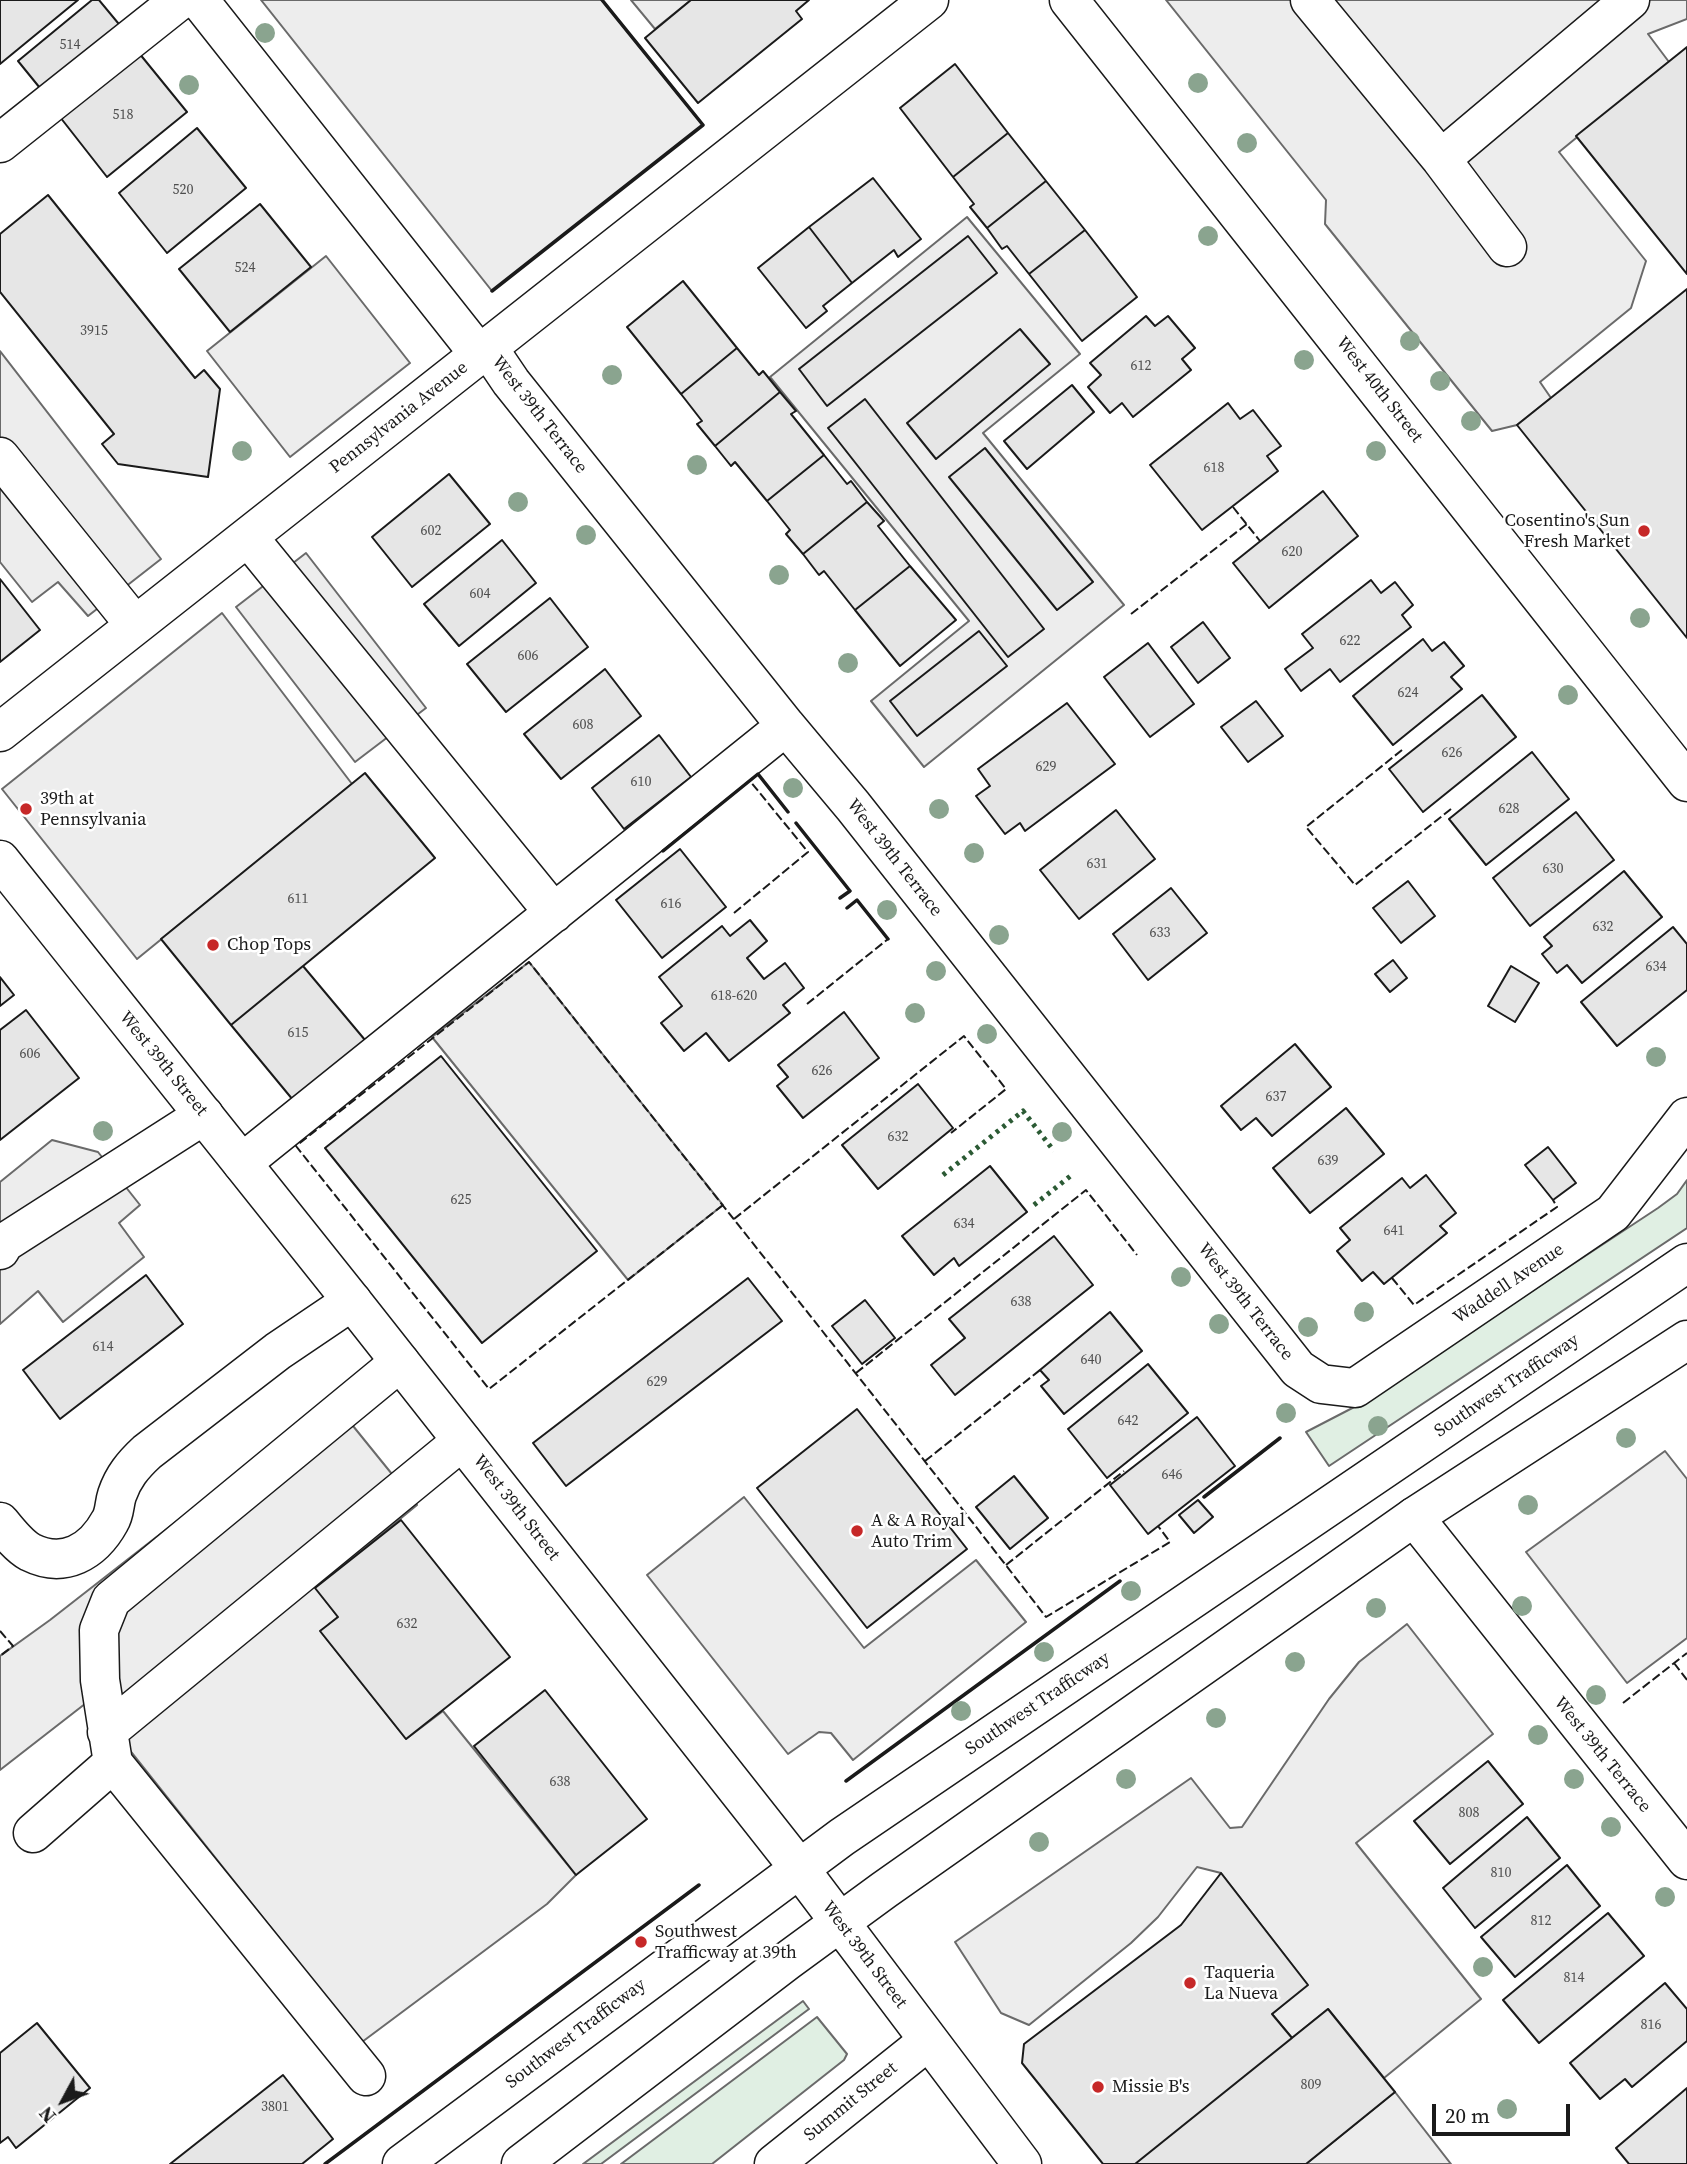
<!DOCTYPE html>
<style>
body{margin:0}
#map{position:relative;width:1687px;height:2164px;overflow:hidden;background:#fff;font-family:"Source Serif 4",serif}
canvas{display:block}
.north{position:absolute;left:28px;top:2066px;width:70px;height:70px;-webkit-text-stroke:5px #fff;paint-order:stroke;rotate:229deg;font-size:19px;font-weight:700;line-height:28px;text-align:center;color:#1a1a1a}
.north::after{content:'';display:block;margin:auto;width:24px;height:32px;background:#1a1a1a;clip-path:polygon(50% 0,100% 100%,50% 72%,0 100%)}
.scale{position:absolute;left:1432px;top:2104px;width:138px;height:32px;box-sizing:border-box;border:4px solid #1a1a1a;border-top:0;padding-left:9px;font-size:21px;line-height:24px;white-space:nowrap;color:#1a1a1a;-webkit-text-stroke:5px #fff;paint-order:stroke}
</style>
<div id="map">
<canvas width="1687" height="2164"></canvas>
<div class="north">N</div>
<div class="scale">20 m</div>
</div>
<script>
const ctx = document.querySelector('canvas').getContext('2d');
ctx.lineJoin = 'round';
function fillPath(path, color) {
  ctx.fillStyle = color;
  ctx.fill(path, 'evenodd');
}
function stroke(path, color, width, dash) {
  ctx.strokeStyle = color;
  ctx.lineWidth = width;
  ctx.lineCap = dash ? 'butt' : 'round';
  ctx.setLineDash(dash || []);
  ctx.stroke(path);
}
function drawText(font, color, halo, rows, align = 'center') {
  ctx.font = font + ' "Source Serif 4",serif';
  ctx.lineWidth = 5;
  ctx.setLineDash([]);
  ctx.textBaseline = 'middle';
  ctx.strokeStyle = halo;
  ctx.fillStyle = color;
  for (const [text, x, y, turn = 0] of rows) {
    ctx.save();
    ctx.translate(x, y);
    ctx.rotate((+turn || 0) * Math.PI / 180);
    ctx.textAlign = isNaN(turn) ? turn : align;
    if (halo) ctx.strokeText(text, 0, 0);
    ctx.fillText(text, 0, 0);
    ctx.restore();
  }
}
const green = new Path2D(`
 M1687,1180V1228L1329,1466L1306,1432L1362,1403L1658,1208L1677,1194Z
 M803,2001L809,2009L601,2164H583Z
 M817,2017L847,2054L844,2060L712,2164H621Z`);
fillPath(green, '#e0efe3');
stroke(green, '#6a6a6a', 2);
const parking = new Path2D(`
 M261,0H602L703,125L492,291Z
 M631,0H691L655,29Z
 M1166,0H1687V19L1648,34L1669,62L1559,152L1646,261L1631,308L1540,382L1551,398L1517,425L1492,431L1325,224L1326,200Z
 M967,217L1080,354L983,433L1124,605L924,767L871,701L969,621L770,377Z
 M326,256L410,363L290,457L207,351Z
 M0,351L161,559L88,616L58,582L32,602L0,562Z
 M306,553L426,708L355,762L236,607Z
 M222,613L352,784L137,959L2,789Z
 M529,962L723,1205L628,1280L432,1037Z
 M52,1140L98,1152L140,1205L119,1223L144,1257L63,1322L38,1291L0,1324V1182Z
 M332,1400L417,1505L316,1588L338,1617L321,1632L406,1739L443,1711L576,1875L547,1904L362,2042L90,1700L0,1770V1656L50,1620Z
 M1665,1451L1687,1479V1638L1627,1683L1526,1552Z
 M744,1497L864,1648L976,1560L1026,1622L853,1760L831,1733L819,1732L788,1754L647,1575Z
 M1407,1624L1493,1734L1356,1843L1481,1999L1384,2078L1328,2009L1292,2038L1272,2014L1307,1984L1221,1873L1197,1867L1158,1917L1131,1943L1029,2025L1001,2013L955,1942L1191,1778L1230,1828L1242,1827L1329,1699L1359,1662Z
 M1395,2092L1451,2164H1306Z`);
fillPath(parking, '#ededed');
stroke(parking, '#6a6a6a', 2);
const building = new Path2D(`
 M0,0H78L0,64Z
 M92,0H99L123,29L44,93L18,61Z
 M691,0H809L796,11L802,19L698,103L645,38Z
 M1687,47V274L1576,136Z
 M139,53L187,112L107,177L60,117Z
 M955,64L1008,133L953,177L900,108Z
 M197,128L246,188L167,253L119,193Z
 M1008,133L1046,181L987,228L970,207L974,204L953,177Z
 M873,178L921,239L898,257L894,250L852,283L809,227Z
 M1046,181L1085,230L1029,274L1007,246L1002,249L987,228Z
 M48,195L195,378L204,370L220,389L208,477L118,464L102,444L114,434L0,292V234Z
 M260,204L311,267L230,332L179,269Z
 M809,227L852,283L823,306L827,311L806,328L758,268Z
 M1085,230L1137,297L1082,341L1029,274Z
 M968,236L997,273L827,406L799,369Z
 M683,281L737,348L681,394L627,327Z
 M1687,289V638L1517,425Z
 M1146,316L1155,326L1168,316L1195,348L1182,359L1191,370L1133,417L1122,403L1110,413L1088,387L1101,375L1090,363Z
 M1020,329L1050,364L936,459L907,423Z
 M737,348L759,375L763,371L780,392L715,446L697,424L702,421L681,394Z
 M1072,385L1094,412L1027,469L1004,441Z
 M780,392L796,411L791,414L824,455L767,501L735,462L731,466L715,446Z
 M865,399L1044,629L1008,657L828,428Z
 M1228,403L1240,419L1253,410L1281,446L1267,456L1278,471L1202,530L1150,465Z
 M985,448L1093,582L1057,610L949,477Z
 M824,455L847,484L851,481L867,502L803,554L786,534L790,530L767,501Z
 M449,474L490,524L412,587L372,537Z
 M1323,491L1358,536L1269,608L1233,563Z
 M867,502L884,521L878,526L910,566L855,610L824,571L819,575L803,554Z
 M502,540L536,583L459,646L424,604Z
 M910,566L956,620L900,666L855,610Z
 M0,579L40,630L0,662Z
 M1371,580L1381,593L1395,582L1413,605L1402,615L1411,627L1340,682L1330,669L1301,691L1285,669L1313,648L1302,634Z
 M550,598L588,647L506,712L467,664Z
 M1203,622L1230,658L1198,683L1171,647Z
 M979,631L1007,666L917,736L890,701Z
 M1423,639L1432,651L1444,642L1464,666L1451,677L1462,689L1393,745L1353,696Z
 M1148,643L1194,704L1150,737L1104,677Z
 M605,669L641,716L561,779L524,734Z
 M1482,695L1516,737L1423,812L1389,769Z
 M1256,701L1283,736L1248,762L1221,727Z
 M1067,703L1115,764L1025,831L1020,823L1005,834L976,796L990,786L978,769Z
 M659,735L691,777L624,829L592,788Z
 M1532,752L1569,799L1486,865L1449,819Z
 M365,773L435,858L231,1025L161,939Z
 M1116,810L1155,859L1079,919L1040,870Z
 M1576,812L1614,860L1530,926L1493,878Z
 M680,849L726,907L662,958L616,900Z
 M1624,871L1662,917L1582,983L1567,965L1557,973L1542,954L1552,946L1544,937Z
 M1408,881L1435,916L1401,943L1373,908Z
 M1171,888L1207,933L1148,980L1113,934Z
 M750,920L767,941L747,958L764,979L785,963L804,988L783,1005L790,1013L729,1061L706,1033L684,1051L661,1023L682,1006L659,977L722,926L730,936Z
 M1673,927L1687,944V990L1617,1046L1581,1002Z
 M1393,960L1407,978L1390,992L1375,974Z
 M303,966L365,1040L293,1100L231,1025Z
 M1511,966L1539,983L1515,1022L1488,1006Z
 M0,977L14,995L0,1006Z
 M26,1010L79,1078L0,1140V1030Z
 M844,1012L879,1058L803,1118L777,1086L788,1077L778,1065Z
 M1295,1044L1331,1087L1272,1136L1256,1118L1241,1130L1221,1106Z
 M441,1056L597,1251L482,1343L325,1148Z
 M918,1084L953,1128L878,1189L842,1145Z
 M1346,1108L1384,1154L1310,1213L1273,1168Z
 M1548,1147L1576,1183L1553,1200L1525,1165Z
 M990,1166L1027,1212L959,1266L954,1258L934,1275L902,1236Z
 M1426,1175L1456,1213L1440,1226L1447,1233L1384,1284L1373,1272L1362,1281L1337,1251L1350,1240L1340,1228L1402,1178L1410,1188Z
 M1054,1236L1093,1285L955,1395L931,1365L965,1338L949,1319Z
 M146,1275L183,1324L60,1419L23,1370Z
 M748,1278L782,1321L566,1486L533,1443Z
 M865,1300L895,1338L862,1364L832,1326Z
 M1110,1312L1142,1351L1064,1414L1041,1386L1049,1380L1040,1370Z
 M1148,1364L1188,1413L1107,1478L1068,1429Z
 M857,1409L967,1549L867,1628L757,1488Z
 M1197,1417L1235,1466L1148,1534L1110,1485Z
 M1014,1476L1048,1518L1010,1549L976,1507Z
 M1198,1500L1213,1517L1194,1533L1179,1515Z
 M401,1520L510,1657L406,1739L320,1631L338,1617L315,1588Z
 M545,1690L647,1819L576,1875L474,1746Z
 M1488,1761L1523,1804L1450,1864L1414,1821Z
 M1527,1817L1560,1858L1475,1928L1443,1888Z
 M1567,1865L1600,1906L1515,1977L1481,1937Z
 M1221,1873L1308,1985L1272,2014L1292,2038L1135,2164H1103L1022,2063L1024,2044L1181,1925Z
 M1608,1913L1644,1956L1539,2043L1503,2000Z
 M1665,1983L1687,2009V2041L1632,2087L1625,2079L1600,2099L1570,2063Z
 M1328,2009L1395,2092L1306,2164H1135Z
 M37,2023L90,2088L16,2148L8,2137L0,2143V2053Z
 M283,2075L333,2139L302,2164H170Z
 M1687,2088V2164H1629L1616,2148Z`);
fillPath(building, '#e6e6e6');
stroke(building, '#1a1a1a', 2);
const minor = new Path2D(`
 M199,0L479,354
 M1069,0L1687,782
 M1310,0L1441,159L1507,247
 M0,143L180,0
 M1441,159L1630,0
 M488,348L511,382L786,726L853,806L1298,1369L1321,1384L1355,1388L1613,1213L1687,1117
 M0,457L135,625
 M248,537L554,913
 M0,732L929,0
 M242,1163L786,726
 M0,1250L4,1243L204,1115
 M1414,1517L1687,1860
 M0,1522C8,1532 19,1546 30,1552C64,1569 93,1552 110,1521C115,1513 114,1504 117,1495C123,1477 133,1465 147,1452L278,1351L352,1301
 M107,1732L462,1441
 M113,1763L366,2076
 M33,1833L113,1763L100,1680L99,1630L111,1600L400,1362
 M774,2164L928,2041`);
const major = new Path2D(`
 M0,860L352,1301L799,1868L1022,2164
 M402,2164L842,1837L1687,1263
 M521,2164L787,1961L884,1890L1414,1517L1687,1340`);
stroke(minor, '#1a1a1a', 41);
stroke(major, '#1a1a1a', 41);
stroke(minor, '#fff', 38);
stroke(major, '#fff', 38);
stroke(new Path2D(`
 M943,1175L1023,1111L1054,1151
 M1034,1205L1073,1174`), '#2b5a34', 5, [3.5, 5]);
stroke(new Path2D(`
 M1233,507L1260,541
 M1131,614L1247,524
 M1402,750L1306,827L1355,885L1451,809
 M734,913L808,852L750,781
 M807,1004L888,939
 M723,1205L489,1389L296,1146L529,962C702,1179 876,1397 1046,1617L1170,1542L1158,1526
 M734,1219L964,1036L1006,1089L951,1133
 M1392,1278L1414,1305L1557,1207L1553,1200
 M856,1373L1086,1190L1137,1255
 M925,1461L1040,1370
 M1006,1565L1124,1471
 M0,1631L13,1646L0,1656
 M1674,1663L1687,1680
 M1623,1703L1687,1653`), '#1a1a1a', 2, [9, 3.5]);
stroke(new Path2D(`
 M492,291L703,125L602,0
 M796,823L850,891L840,898
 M663,851L758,774L788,812
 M847,908L857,900L888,939
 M1204,1497L1280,1438
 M846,1781L1120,1581
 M325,2164L699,1885`), '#1a1a1a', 3.5);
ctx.fillStyle = '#8aa48f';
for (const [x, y] of [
 [265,33],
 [1198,83],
 [189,85],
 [1247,143],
 [1208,236],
 [1410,341],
 [1304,360],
 [612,375],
 [1440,381],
 [1471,421],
 [242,451],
 [1376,451],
 [697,465],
 [518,502],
 [586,535],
 [779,575],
 [1640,618],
 [848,663],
 [1568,695],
 [793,788],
 [939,809],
 [974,853],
 [887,910],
 [999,935],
 [936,971],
 [915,1013],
 [987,1034],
 [1656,1057],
 [103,1131],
 [1062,1132],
 [1181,1277],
 [1364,1312],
 [1219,1324],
 [1308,1327],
 [1286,1413],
 [1378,1426],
 [1626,1438],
 [1528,1505],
 [1131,1591],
 [1522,1606],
 [1376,1608],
 [1044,1652],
 [1295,1662],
 [1596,1695],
 [961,1711],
 [1216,1718],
 [1538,1735],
 [1126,1779],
 [1574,1779],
 [1611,1827],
 [1039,1842],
 [1665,1897],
 [1483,1967],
 [1507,2109]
]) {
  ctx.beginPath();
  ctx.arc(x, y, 10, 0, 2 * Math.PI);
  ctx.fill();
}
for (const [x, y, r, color] of [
 [1644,531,7,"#c62828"],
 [26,809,7,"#c62828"],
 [213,945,7,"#c62828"],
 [857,1531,7,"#c62828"],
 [641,1942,7,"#c62828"],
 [1190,1983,7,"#c62828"],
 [1098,2087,7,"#c62828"]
]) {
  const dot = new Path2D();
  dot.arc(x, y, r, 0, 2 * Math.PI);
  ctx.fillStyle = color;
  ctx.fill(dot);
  stroke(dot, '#fff', 2.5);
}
drawText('14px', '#4d4d4d', null, [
 ["514",70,45],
 ["518",123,115],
 ["520",183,190],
 ["524",245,268],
 ["3915",94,331],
 ["612",1141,366],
 ["618",1214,468],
 ["602",431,531],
 ["620",1292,552],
 ["604",480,594],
 ["622",1350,641],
 ["606",528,656],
 ["624",1408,693],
 ["608",583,725],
 ["626",1452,753],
 ["629",1046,767],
 ["610",641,782],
 ["628",1509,809],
 ["631",1097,864],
 ["630",1553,869],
 ["611",298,899],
 ["616",671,904],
 ["632",1603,927],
 ["633",1160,933],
 ["634",1656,967],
 ["618-620",734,996],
 ["615",298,1033],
 ["606",30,1054],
 ["626",822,1071],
 ["637",1276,1097],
 ["632",898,1137],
 ["639",1328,1161],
 ["625",461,1200],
 ["634",964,1224],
 ["641",1394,1231],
 ["638",1021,1302],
 ["614",103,1347],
 ["640",1091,1360],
 ["629",657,1382],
 ["642",1128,1421],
 ["646",1172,1475],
 ["632",407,1624],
 ["638",560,1782],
 ["808",1469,1813],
 ["810",1501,1873],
 ["812",1541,1921],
 ["814",1574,1978],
 ["816",1651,2025],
 ["809",1311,2085],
 ["3801",275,2107]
]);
drawText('18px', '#1a1a1a', '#fff', [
 ["West 40th Street",1379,390,52],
 ["West 39th Terrace",539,415,52],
 ["Pennsylvania Avenue",399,418,-38],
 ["West 39th Terrace",894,858,52],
 ["West 39th Street",163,1064,51],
 ["Waddell Avenue",1509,1284,-34],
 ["West 39th Terrace",1245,1302,52],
 ["Southwest Trafficway",1507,1386,-34],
 ["West 39th Street",516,1508,52],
 ["Southwest Trafficway",1038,1704,-34],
 ["West 39th Terrace",1602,1755,51],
 ["West 39th Street",864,1955,53],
 ["Southwest Trafficway",576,2034,-37],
 ["Summit Street",851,2102,-39]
]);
drawText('18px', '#1a1a1a', '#fff', [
 ["Cosentino's Sun",1630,521,"right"],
 ["Fresh Market",1630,542,"right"],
 ["39th at",40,799],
 ["Pennsylvania",40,820],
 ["Chop Tops",227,945],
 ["A & A Royal",871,1521],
 ["Auto Trim",871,1542],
 ["Southwest",655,1932],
 ["Trafficway at 39th",655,1953],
 ["Taqueria",1204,1973],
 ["La Nueva",1204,1994],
 ["Missie B's",1112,2087]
], 'left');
</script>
